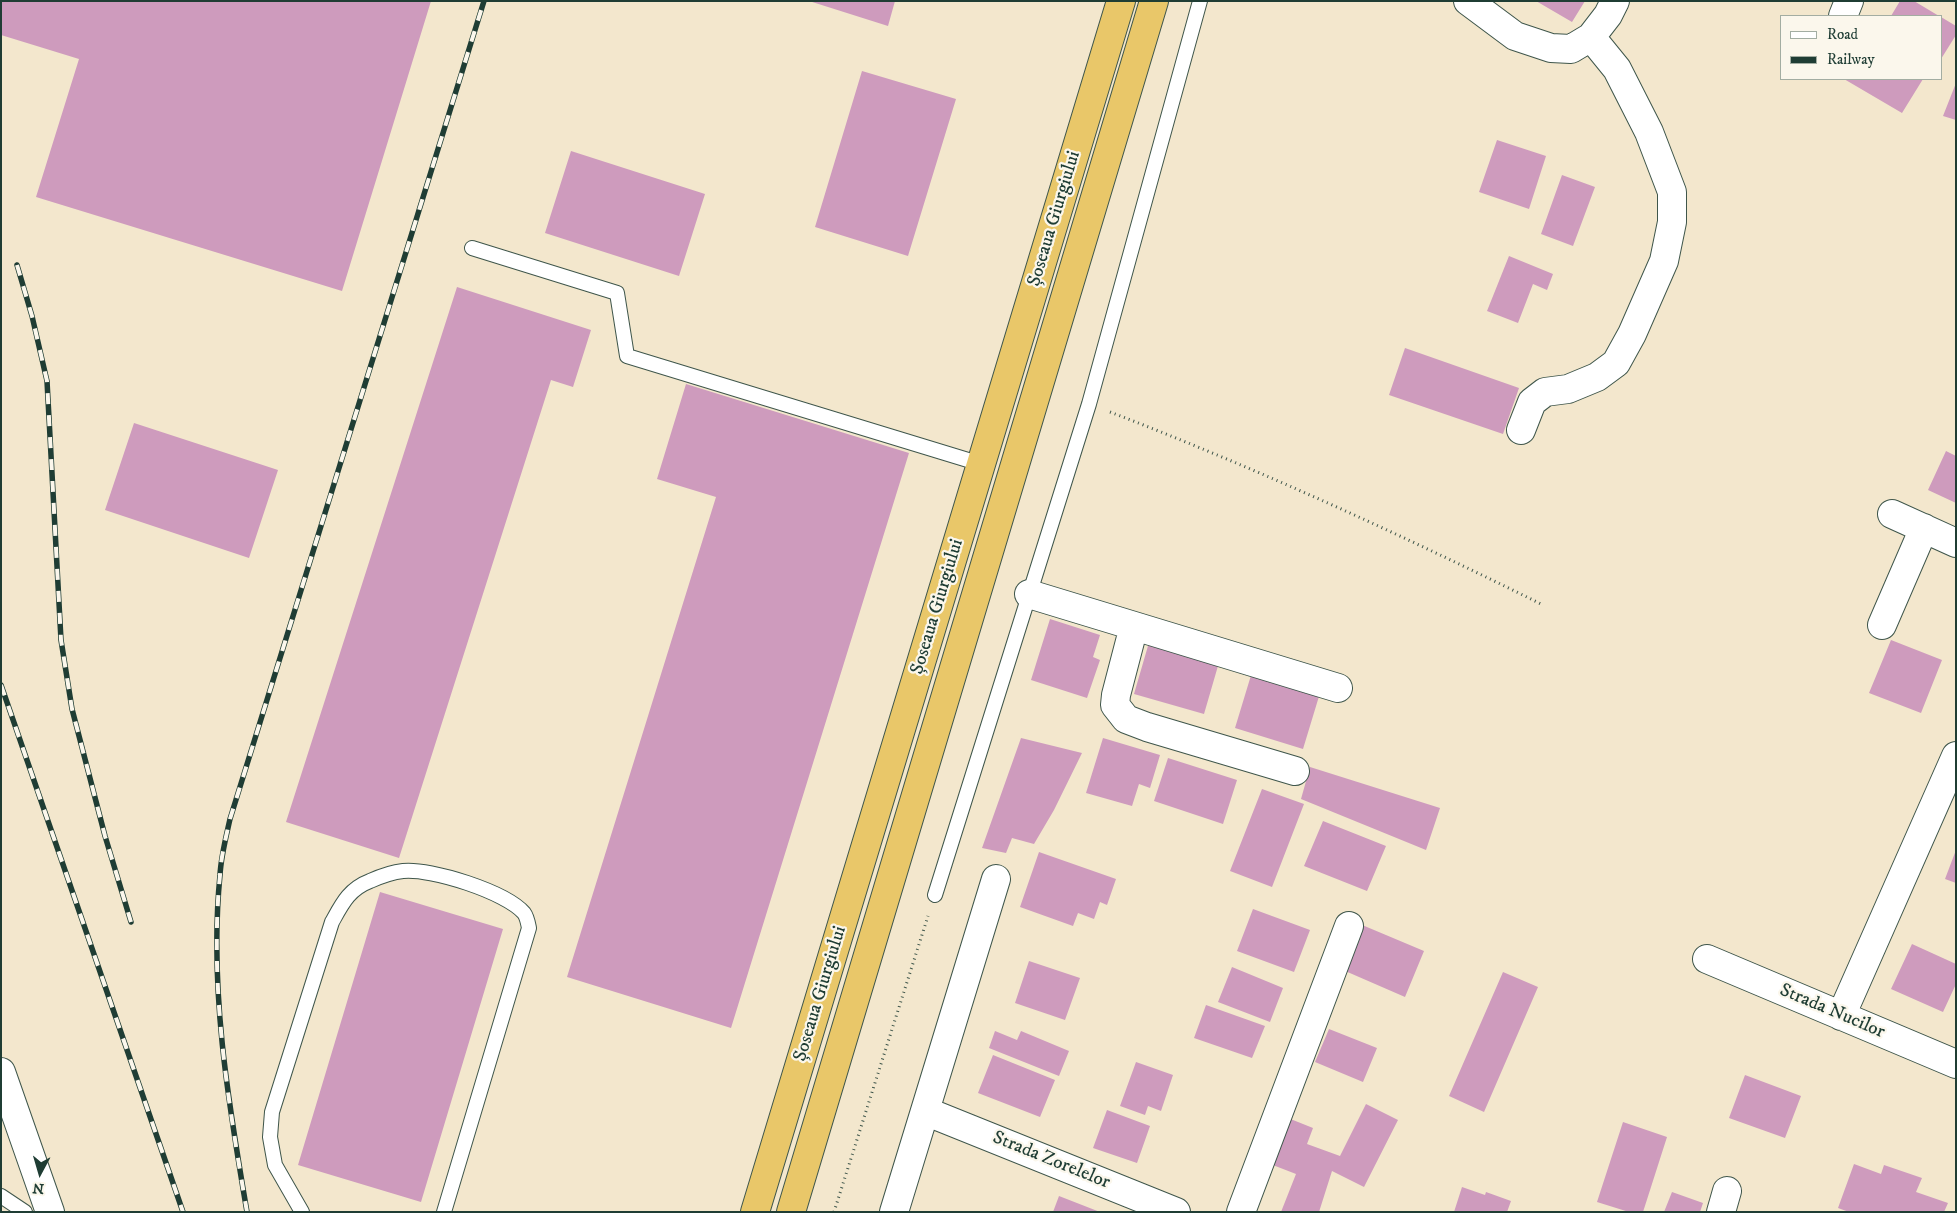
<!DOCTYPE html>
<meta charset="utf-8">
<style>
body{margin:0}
#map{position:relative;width:1957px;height:1213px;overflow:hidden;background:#f3e7cd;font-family:"IM FELL DW Pica",serif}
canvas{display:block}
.frame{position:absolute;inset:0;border:2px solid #1f3d34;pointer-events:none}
.legend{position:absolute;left:1780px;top:15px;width:162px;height:65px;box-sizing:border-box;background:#fbf7ec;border:1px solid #a3ada2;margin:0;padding:6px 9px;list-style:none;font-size:15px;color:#1f3d34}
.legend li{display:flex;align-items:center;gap:10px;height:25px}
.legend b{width:25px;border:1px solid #a3ada2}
.north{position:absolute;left:15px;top:1148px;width:50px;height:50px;-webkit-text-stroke:4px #fbf7ec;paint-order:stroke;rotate:186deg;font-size:14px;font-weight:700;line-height:20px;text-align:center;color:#1f3d34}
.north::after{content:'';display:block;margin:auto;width:18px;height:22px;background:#1f3d34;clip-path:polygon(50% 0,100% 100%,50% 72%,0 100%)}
</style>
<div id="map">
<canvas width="1957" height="1213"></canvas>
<div class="frame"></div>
<ul class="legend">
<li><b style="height:6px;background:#fff"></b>Road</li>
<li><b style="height:6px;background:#1f3d34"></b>Railway</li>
</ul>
<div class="north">N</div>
</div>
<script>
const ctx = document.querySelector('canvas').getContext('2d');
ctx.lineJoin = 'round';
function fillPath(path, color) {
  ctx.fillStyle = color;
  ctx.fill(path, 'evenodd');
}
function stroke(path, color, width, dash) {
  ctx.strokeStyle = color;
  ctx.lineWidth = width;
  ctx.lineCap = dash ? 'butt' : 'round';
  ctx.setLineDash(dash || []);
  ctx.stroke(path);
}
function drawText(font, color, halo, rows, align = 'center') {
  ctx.font = font + ' "IM FELL DW Pica",serif';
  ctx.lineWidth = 4.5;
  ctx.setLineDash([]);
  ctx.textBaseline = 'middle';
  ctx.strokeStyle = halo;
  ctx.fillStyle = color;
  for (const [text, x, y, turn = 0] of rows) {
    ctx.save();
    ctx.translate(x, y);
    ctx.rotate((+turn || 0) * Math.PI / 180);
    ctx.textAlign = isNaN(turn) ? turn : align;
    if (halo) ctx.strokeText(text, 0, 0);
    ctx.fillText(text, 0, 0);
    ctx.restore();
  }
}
fillPath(new Path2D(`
 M1,1H431L342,291L36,197L79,59L1,35Z
 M809,1H895L888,26Z
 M1536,1H1585L1572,22Z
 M1900,1H1914L1939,16H1891Z
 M1941,17L1956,26V35L1941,59Z
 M862,71L956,99L908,256L815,227Z
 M1844,79H1923L1902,113Z
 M1956,83V120L1943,116Z
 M1497,140L1546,156L1529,209L1479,192Z
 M571,151L705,194L679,276L545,233Z
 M1562,175L1595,187L1573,246L1541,234Z
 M1509,256L1553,274L1547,290L1533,284L1518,323L1487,311Z
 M457,287L591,330L573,387L551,380L399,858L286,822Z
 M1405,348L1519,388L1503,434L1389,395Z
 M686,384L909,453L731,1028L567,977L716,497L657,479Z
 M134,423L278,470L249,558L105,510Z
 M1946,451L1956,456V503L1928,490Z
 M1050,619L1100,635L1093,657L1100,660L1087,698L1031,680Z
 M1150,639L1220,659L1204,714L1134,694Z
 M1891,640L1942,660L1921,713L1869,693Z
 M1252,672L1320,693L1303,749L1235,728Z
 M1021,738L1082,753L1054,810L1034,844L1012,838L1006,853L982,848Z
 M1103,738L1160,755L1150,788L1139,784L1132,806L1086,793Z
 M1168,758L1237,780L1223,824L1154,801Z
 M1310,767L1440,808L1426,850L1301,799Z
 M1262,789L1304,804L1272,887L1230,871Z
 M1323,821L1386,846L1367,891L1304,866Z
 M1956,850V883L1945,879Z
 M1039,852L1116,879L1107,905L1100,902L1094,919L1078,913L1073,926L1020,907Z
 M380,892L503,929L421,1202L298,1165Z
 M1253,909L1310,930L1294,972L1237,951Z
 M1355,922L1424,951L1405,997L1336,967Z
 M1912,944L1956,964V984L1943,1012L1891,989Z
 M1029,961L1080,978L1065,1020L1015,1003Z
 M1232,967L1283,988L1270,1022L1218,1002Z
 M1503,972L1538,987L1484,1112L1449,1096Z
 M1206,1005L1265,1026L1252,1058L1194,1038Z
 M1329,1029L1377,1048L1363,1082L1315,1062Z
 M995,1031L1017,1040L1021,1031L1069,1051L1059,1076L989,1048Z
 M993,1055L1055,1080L1040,1117L978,1093Z
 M1136,1062L1173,1075L1161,1111L1148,1106L1145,1115L1120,1106Z
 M1745,1075L1801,1096L1785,1138L1729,1118Z
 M1366,1104L1398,1120L1364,1187L1332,1171L1319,1212H1281L1296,1174L1265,1162L1283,1116L1313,1128L1307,1144L1340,1156Z
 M1107,1110L1150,1126L1137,1163L1093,1148Z
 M1623,1122L1667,1137L1643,1212H1629L1597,1202Z
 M1854,1164L1881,1174L1884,1165L1922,1178L1916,1192L1948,1203L1944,1212H1849L1838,1208Z
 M1462,1187L1485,1195L1486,1192L1511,1201L1507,1212H1454Z
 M1672,1192L1703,1203L1700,1212H1664Z
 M1059,1196L1100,1212H1053Z`), '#ce9bbd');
const lane = new Path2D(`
 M472,248L617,293L627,356L981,464
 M935,895L1089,404L1200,1
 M1,1196L25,1212
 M302,1212L275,1165L270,1137L272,1112L332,922C342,904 349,889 370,881C379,877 393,872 403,871C431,868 506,892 524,913C527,917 528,923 529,928L444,1212`);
const street = new Path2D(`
 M1468,1L1515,36L1551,48L1571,49L1591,37L1608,15L1615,1
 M1843,16L1849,1
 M1521,430L1532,402L1545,392L1568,389L1597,377L1616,363L1632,334L1664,261L1672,222V192L1649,132L1617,69L1591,37
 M1892,514L1956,543
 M1029,594L1338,688
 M1882,625L1924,528
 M1134,626L1116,695L1115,705L1126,719L1147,727L1295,771
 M1707,959L1956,1064
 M1841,1016L1956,756
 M1,1072L50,1212
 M925,1111L1176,1212
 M894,1212L996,879
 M1241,1212L1349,926
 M1721,1212L1727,1191`);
const highway = new Path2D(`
 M755,1212L1121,1
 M791,1212L1154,1`);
stroke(lane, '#3f564b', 16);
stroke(street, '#3f564b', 30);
stroke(highway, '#3f564b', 30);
stroke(new Path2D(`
 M1110,412C1256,468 1402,535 1543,605
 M834,1212L928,916`), '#3f564b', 3, [1, 4]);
stroke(lane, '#fff', 14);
stroke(street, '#fff', 28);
stroke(highway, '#e9c769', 28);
const rail = new Path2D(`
 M17,265L32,316L47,381L61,640L72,709L105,836L131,922
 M1,685L183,1212
 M247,1212C228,1101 209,987 220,875C221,856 226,837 230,819L484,1`);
stroke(rail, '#1f3d34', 5.5);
stroke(rail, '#fbf7ec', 4, [11]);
drawText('19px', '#1f3d34', '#fbf7ec', [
 ["Șoseaua Giurgiului",1055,219,-73],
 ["Șoseaua Giurgiului",938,607,-73],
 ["Șoseaua Giurgiului",821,994,-73],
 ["Strada Nucilor",1832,1012,23],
 ["Strada Zorelelor",1051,1161,22]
]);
</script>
